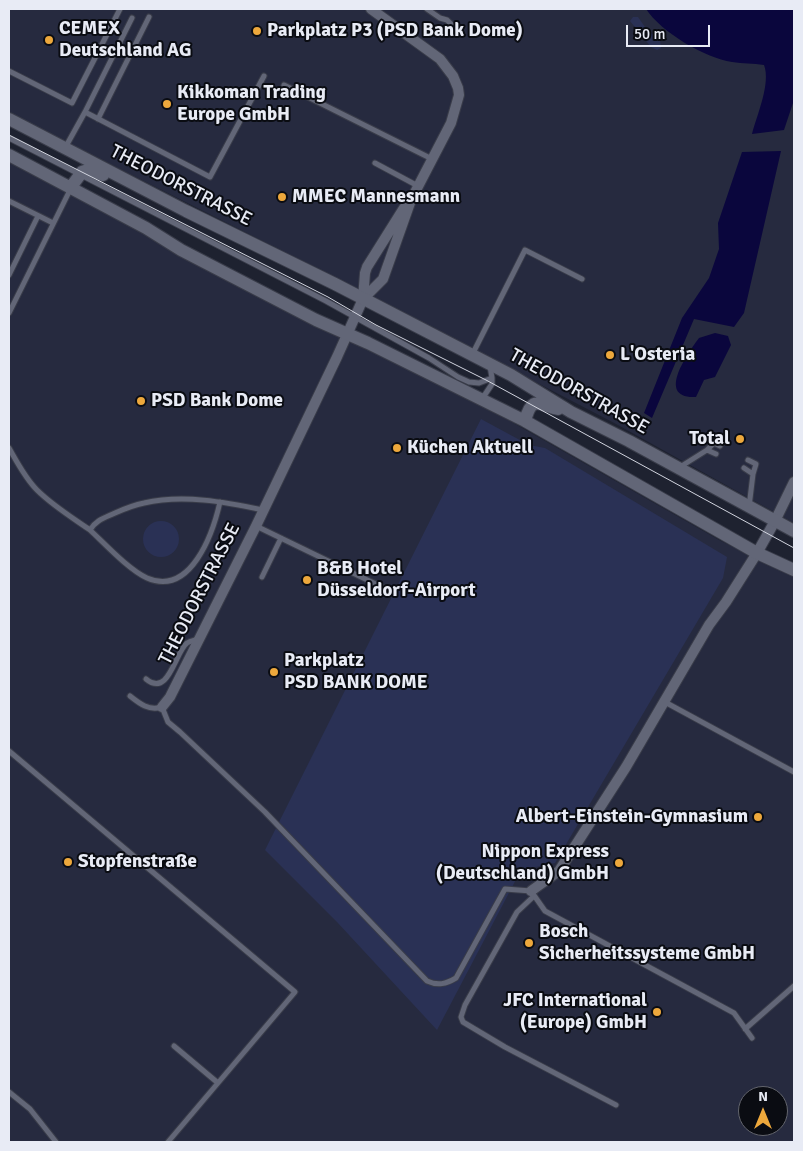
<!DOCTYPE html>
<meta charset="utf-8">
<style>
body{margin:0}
#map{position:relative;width:803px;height:1151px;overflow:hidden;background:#1e2230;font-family:Signika,sans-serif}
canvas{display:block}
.frame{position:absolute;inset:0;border:10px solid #e8ebf5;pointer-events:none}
.north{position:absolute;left:738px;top:1086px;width:50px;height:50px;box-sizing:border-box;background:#0a0c12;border:1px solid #63656d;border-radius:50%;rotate:0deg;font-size:14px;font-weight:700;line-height:20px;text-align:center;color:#e8ebf5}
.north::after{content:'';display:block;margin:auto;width:18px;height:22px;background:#eda83c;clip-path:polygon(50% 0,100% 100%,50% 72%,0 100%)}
.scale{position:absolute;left:626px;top:25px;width:84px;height:22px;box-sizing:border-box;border:2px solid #e8ebf5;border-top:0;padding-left:6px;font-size:15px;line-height:18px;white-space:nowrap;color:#e8ebf5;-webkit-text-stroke:4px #0a0c12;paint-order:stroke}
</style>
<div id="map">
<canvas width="803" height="1151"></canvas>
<div class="frame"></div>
<div class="north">N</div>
<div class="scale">50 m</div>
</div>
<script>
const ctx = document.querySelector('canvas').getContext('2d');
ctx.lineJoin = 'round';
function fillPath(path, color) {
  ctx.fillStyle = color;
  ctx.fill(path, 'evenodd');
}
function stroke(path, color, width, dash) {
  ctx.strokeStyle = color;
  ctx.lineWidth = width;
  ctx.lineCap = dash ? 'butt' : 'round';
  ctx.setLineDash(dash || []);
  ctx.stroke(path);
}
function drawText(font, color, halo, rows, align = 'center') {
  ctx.font = font + ' Signika,sans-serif';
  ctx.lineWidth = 4;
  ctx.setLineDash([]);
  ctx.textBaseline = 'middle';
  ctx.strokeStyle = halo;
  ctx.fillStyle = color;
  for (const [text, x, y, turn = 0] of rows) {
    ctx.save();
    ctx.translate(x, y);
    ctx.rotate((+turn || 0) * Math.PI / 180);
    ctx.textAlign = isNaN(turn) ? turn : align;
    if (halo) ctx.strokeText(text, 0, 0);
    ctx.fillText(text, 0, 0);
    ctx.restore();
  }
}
fillPath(new Path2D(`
 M9,9H794V523L618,425L330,275L9,113Z
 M9,162L510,421L721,541L794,576V1142H9ZM748,1096H778V1126H748Z`), '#262a3f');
fillPath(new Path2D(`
 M633,17H638L647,30L660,40L661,48L657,50L651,47L630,21Z
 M481,419L529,445L545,448L727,557L723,578L555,863L521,870L437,1030L337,922L265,850Z
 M143 539a18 18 0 1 1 36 0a18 18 0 1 1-36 0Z`), '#2a3155');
fillPath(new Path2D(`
 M646,9H794V100L784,130L752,134C757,115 771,83 764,65C753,63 743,64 732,62C705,58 661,32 646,9Z
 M781,151L744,313L734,327L694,319L652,418L644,413L682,318L709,278L719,249L718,223L742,152Z
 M715,333L728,336L731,345L715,377L704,380L696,397C655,399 688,353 699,338Z`), '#0a063d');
const service = new Path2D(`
 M427,9L440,18L447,20L459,32
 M9,71L72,103L120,9
 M284,85L432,159
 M85,112L210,177L264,76
 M98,119L149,17
 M9,138L326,301L429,358L458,377L469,382L479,383L492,378L490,366
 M65,148L85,112L132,18
 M375,163L418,186
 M9,201L53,223
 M9,275L38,216
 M9,313L71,188
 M472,355L525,250L582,279
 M481,396H484L492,384V378
 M9,448C17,462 25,478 37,490C53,506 73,518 90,530
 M707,450L714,443L720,446
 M748,460L756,464L753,474
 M680,467L707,450L716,454
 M744,468L753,474L749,507
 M220,502C213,533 191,597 147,578C129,570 105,544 90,530C96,520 104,518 115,513C124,509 134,505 144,503C183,494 225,502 263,510
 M256,526L388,590
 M262,577L281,538
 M146,679C169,698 175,652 187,643C190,641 195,640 198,639
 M130,696C140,704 149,711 162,707L168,722L180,732L265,812L427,981C438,986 446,984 456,978L505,889L531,891L545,911L734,1013L752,1038
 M663,701L794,772
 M9,751L295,992L168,1142
 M534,896L517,912L465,1005L461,1017L463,1022L505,1047L616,1105
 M745,1029L794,986
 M174,1046L218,1083
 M9,1092L30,1109L56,1142`);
const minor = new Path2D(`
 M363,299L383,279L411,200L451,123L459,95L458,88L453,76L440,59L371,9
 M162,707L170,697L256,526L337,357L363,299L365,273L367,267L404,208L411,200
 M531,891L559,871L626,767L709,625L726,602L757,553L775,521L794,482`);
const secondary = new Path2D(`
 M9,119L186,211L335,284L511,375L571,412L629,441L794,531
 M9,155L146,228L181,250L316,320L368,343L525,421L757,553L794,570
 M71,187L82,172L88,170L103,175
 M525,421C532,394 539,405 558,409`);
stroke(service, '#393c49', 7);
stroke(minor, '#393c49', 12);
stroke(secondary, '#393c49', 14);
stroke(service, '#626677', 5);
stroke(minor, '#626677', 10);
stroke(secondary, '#626677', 12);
stroke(new Path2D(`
 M9,135L328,297L376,325L486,380L794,548`), '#d2d5df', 1);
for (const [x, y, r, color] of [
 [257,31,5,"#eda83c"],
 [49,40,5,"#eda83c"],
 [167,104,5,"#eda83c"],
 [282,197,5,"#eda83c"],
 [610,355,5,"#eda83c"],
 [141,401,5,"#eda83c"],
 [740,439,5,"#eda83c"],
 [397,448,5,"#eda83c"],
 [307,580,5,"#eda83c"],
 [274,672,5,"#eda83c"],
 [758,817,5,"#eda83c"],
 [68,862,5,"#eda83c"],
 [619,863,5,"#eda83c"],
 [529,943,5,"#eda83c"],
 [657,1012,5,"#eda83c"]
]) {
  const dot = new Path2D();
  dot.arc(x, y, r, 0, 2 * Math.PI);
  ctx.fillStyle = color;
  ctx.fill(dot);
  stroke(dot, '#0a0c12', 2);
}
drawText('bold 19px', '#e8ebf5', '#0a0c12', [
 ["CEMEX",59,29],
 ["Deutschland AG",59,51],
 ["Parkplatz P3 (PSD Bank Dome)",267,31],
 ["Kikkoman Trading",177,93],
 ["Europe GmbH",177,115],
 ["MMEC Mannesmann",292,197],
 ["L'Osteria",620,355],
 ["PSD Bank Dome",151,401],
 ["Total",730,439,"right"],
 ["Küchen Aktuell",407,448],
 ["B&B Hotel",317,569],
 ["Düsseldorf-Airport",317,591],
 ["Parkplatz",284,661],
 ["PSD BANK DOME",284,683],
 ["Albert-Einstein-Gymnasium",748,817,"right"],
 ["Nippon Express",609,852,"right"],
 ["(Deutschland) GmbH",609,874,"right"],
 ["Stopfenstraße",78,862],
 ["Bosch",539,932],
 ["Sicherheitssysteme GmbH",539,954],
 ["JFC International",647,1001,"right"],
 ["(Europe) GmbH",647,1023,"right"]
], 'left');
drawText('19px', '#e8ebf5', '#0a0c12', [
 ["THEODORSTRASSE",181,186,27],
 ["THEODORSTRASSE",579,392,29],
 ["THEODORSTRASSE",200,594,-63]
]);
</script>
